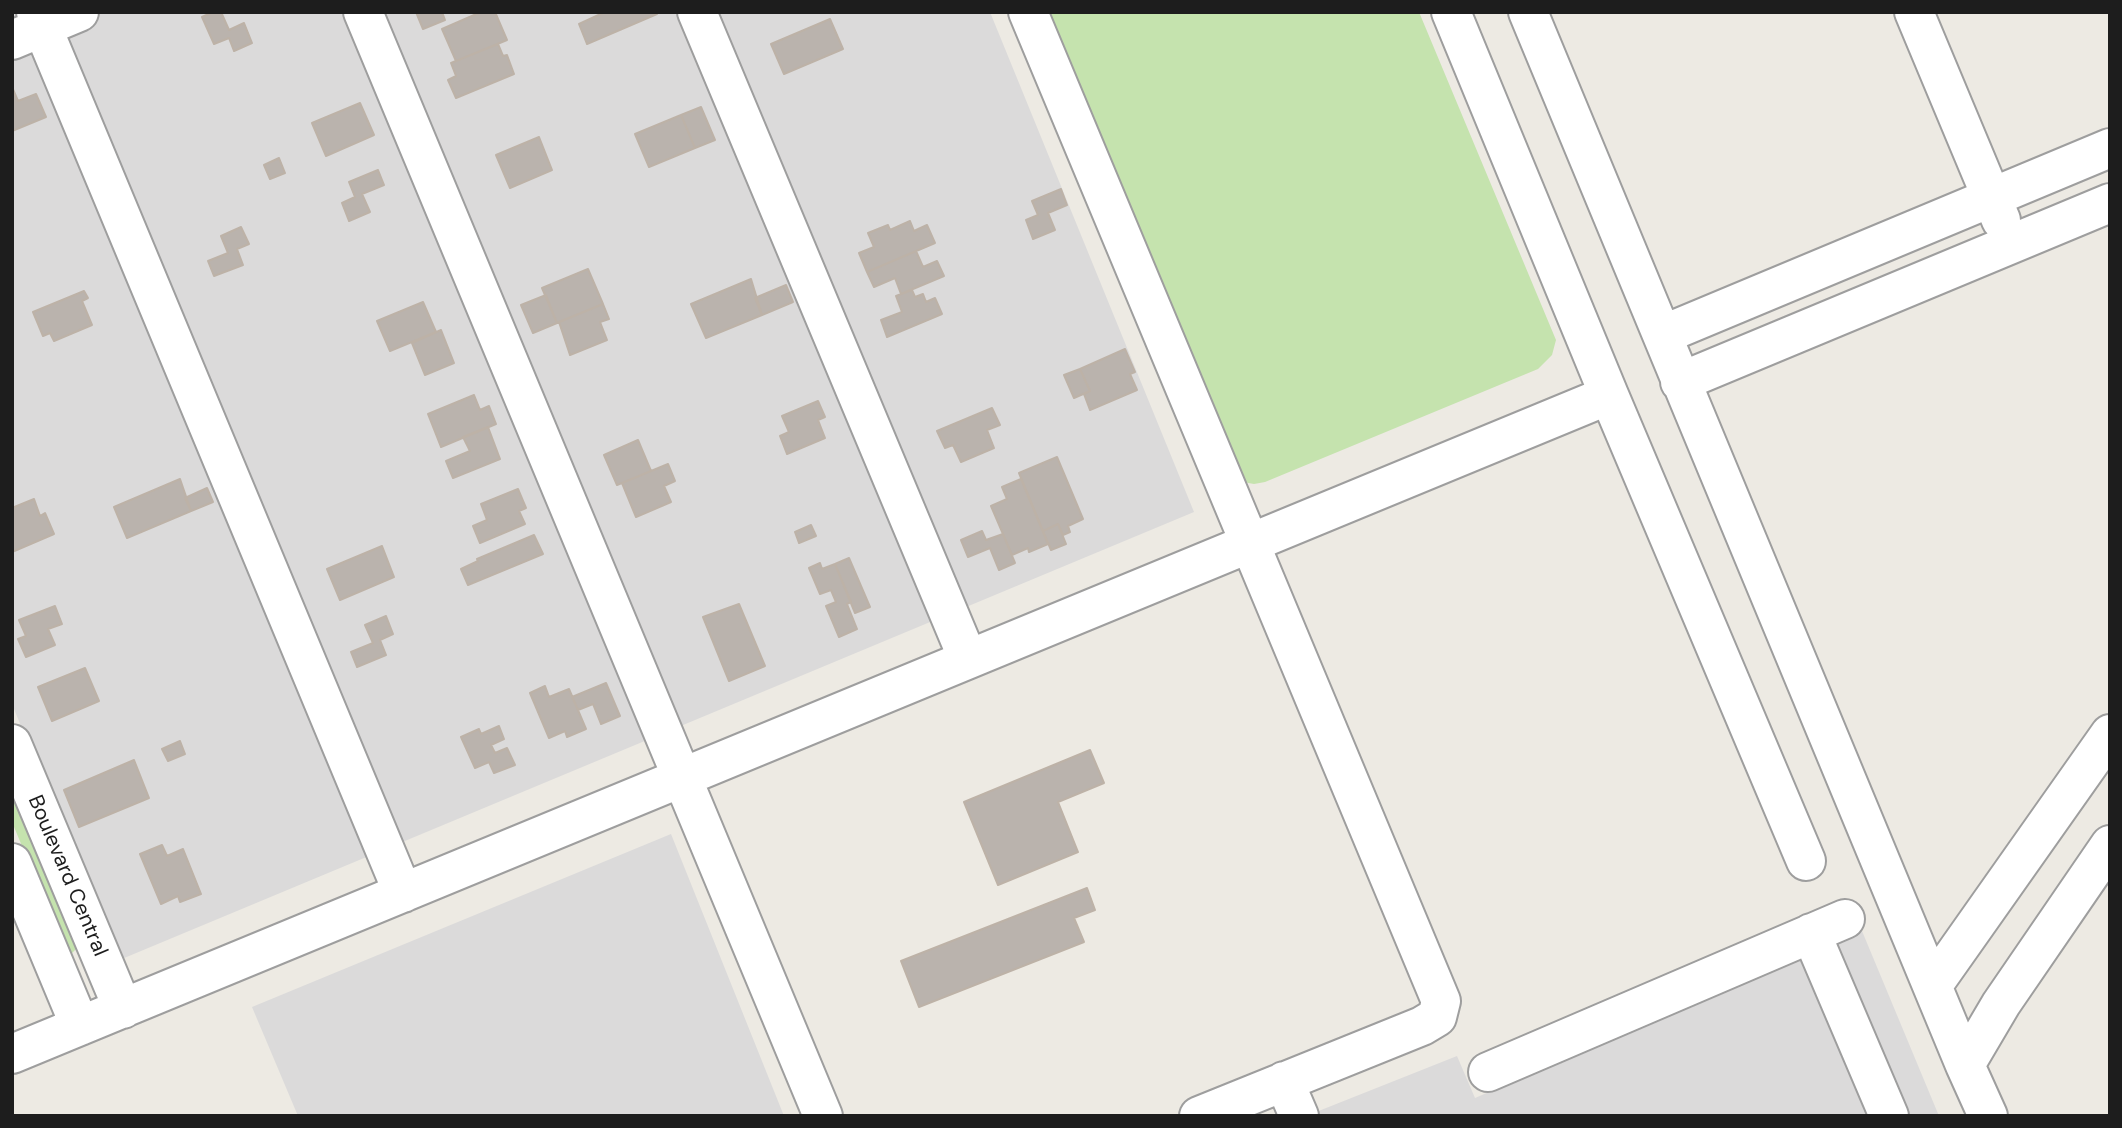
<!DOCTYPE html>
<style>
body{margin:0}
#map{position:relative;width:2122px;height:1128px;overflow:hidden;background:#edeae3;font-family:"DM Sans",sans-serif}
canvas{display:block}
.frame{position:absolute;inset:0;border:14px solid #1d1d1d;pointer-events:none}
</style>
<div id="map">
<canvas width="2122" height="1128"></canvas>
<div class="frame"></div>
</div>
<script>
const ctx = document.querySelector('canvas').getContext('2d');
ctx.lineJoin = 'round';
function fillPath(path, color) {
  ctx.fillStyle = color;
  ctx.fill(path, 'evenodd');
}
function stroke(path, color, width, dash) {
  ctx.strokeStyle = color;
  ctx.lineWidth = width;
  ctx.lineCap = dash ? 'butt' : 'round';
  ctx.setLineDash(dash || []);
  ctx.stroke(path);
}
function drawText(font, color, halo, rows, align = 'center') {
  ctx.font = font + ' "DM Sans",sans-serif';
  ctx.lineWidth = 5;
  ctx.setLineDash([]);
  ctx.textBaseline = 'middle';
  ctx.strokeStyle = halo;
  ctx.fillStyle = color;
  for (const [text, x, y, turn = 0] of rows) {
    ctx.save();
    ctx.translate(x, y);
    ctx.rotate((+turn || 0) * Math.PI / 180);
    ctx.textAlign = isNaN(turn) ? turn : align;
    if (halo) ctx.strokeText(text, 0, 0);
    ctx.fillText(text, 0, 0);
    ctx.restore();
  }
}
fillPath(new Path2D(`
 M12,12H990L1194,512L117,961L12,704Z
 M671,834L784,1116H298L252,1007Z
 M1862,931L1939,1116H1306L1457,1056L1475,1098Z`), '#dbdada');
fillPath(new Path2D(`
 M1038,12H1419L1556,340L1552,355L1538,369L1265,482L1254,484L1243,482Z
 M12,789L77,948L72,953L65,950L12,822Z`), '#c5e3ae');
const building = new Path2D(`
 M213,12H221L229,30L244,23L252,43L234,51L229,38L214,44L202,17Z
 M416,12H442L445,20L423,29Z
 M481,12H495L507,40L456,61L442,29Z
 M605,12H656L657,14L587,44L579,24Z
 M830,19L843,49L784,74L771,44Z
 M498,44L503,56L507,55L514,74L456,98L448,80L456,76L451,63Z
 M12,87L18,101L36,94L46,117L12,131Z
 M360,103L374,135L326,156L312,123Z
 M701,107L715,140L695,148L681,115Z
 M681,115L695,148L649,167L635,134Z
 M539,137L552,170L510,188L496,155Z
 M279,158L285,173L270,179L264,165Z
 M378,170L384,185L362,194L370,212L349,221L342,203L355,197L349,182Z
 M1061,189L1067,205L1048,213L1055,230L1033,239L1026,220L1038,215L1032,201Z
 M910,221L914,231L927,225L935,243L867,272L859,253L874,247L868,233L888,225L890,230Z
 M241,227L249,244L237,249L243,265L214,276L208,261L228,253L221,236Z
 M916,251L923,267L937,261L944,276L901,294L895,278L874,287L867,272Z
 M588,269L603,304L557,323L542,288Z
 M751,279L762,315L706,338L691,304Z
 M786,285L793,302L762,315L755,298Z
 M912,290L915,297L923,294L926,302L935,298L942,314L887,337L881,320L902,312L896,296Z
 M84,291L88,298L82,301L92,325L54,341L50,333L43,336L33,312Z
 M546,295L557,323L533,333L521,305Z
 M423,302L436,332L390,351L377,321Z
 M603,304L609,319L600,322L607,340L570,355L559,322Z
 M441,330L454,363L425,375L412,343Z
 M1125,349L1135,372L1130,374L1137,390L1090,410L1084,394L1090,391L1080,369Z
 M1080,369L1090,391L1074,398L1064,375Z
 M474,395L480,410L489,406L496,424L441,447L428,414Z
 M818,401L825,417L818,420L825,438L787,454L780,436L789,432L782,416Z
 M992,408L1000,425L987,430L994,448L961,462L953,445L945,448L937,431Z
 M488,427L500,459L453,478L446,461L470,451L463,437Z
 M638,440L651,471L617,485L604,455Z
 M1057,457L1083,519L1068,526L1070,532L1063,535L1058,524L1043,531L1019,473Z
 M668,464L675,481L664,486L671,502L636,517L622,483Z
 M180,479L191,511L127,538L114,507Z
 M1021,479L1048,544L1029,552L1028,548L1012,555L991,506L1007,499L1002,487Z
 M207,488L213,502L191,511L185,498Z
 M518,489L526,508L519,511L525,524L480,543L473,526L487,520L481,504Z
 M34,499L40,516L45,513L54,534L12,552V508Z
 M1058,524L1066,544L1051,550L1043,531Z
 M811,525L816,536L799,543L795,532Z
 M982,531L986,540L1003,534L1015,563L999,570L990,548L968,557L961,540Z
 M534,535L543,554L468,585L461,569L478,561L477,559Z
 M382,546L394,577L340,600L327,569Z
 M849,558L870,607L855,613L835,564Z
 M820,563L822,569L835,564L851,602L847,604L857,629L839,637L826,606L836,602L831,590L820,594L809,568Z
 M739,604L765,666L729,681L703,617Z
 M55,606L62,624L48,629L55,645L26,657L18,639L26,636L19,620Z
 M386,616L393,634L380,640L386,655L357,667L351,652L373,643L365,625Z
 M85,668L99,701L52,721L38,687Z
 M606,683L620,716L601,724L593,704L578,710L572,697Z
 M545,686L549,697L569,689L586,729L567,737L565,731L549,738L530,693Z
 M499,726L504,739L491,745L495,753L507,748L515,765L494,773L489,762L475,768L461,737L479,729L481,734Z
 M180,741L185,754L168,761L162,749Z
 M1090,750L1104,783L1058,802L1078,852L998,885L964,802Z
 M134,760L149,798L79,827L64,790Z
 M162,845L167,856L183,849L201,894L180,902L178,896L161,904L140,854Z
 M1087,888L1095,910L1074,918L1084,942L919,1007L901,961Z`);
fillPath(building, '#bab3ad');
stroke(building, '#bdb2a7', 2);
const minor = new Path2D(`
 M36,12L403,893
 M363,12L823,1116
 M697,12L968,659
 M1028,12L1441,1001L1437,1017L1422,1026L1199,1116
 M1451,12L1609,395L1806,861
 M1528,12L1965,1065L1988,1116
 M1914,12L2001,220
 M12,40L79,12
 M1662,335L2110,148
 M1680,382L2110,203
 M12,744L123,1009
 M12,863L80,1026
 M1811,933L1889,1116
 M1933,985L2110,734
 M12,1054L1609,395
 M1965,1065L2001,1004L2110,845
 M1488,1072L1845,919
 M1284,1081L1299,1116`);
stroke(minor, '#9e9e9e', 42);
stroke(minor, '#fff', 38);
drawText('21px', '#1d1d1d', '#fff', [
 ["Boulevard Central",67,876,67]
]);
</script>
